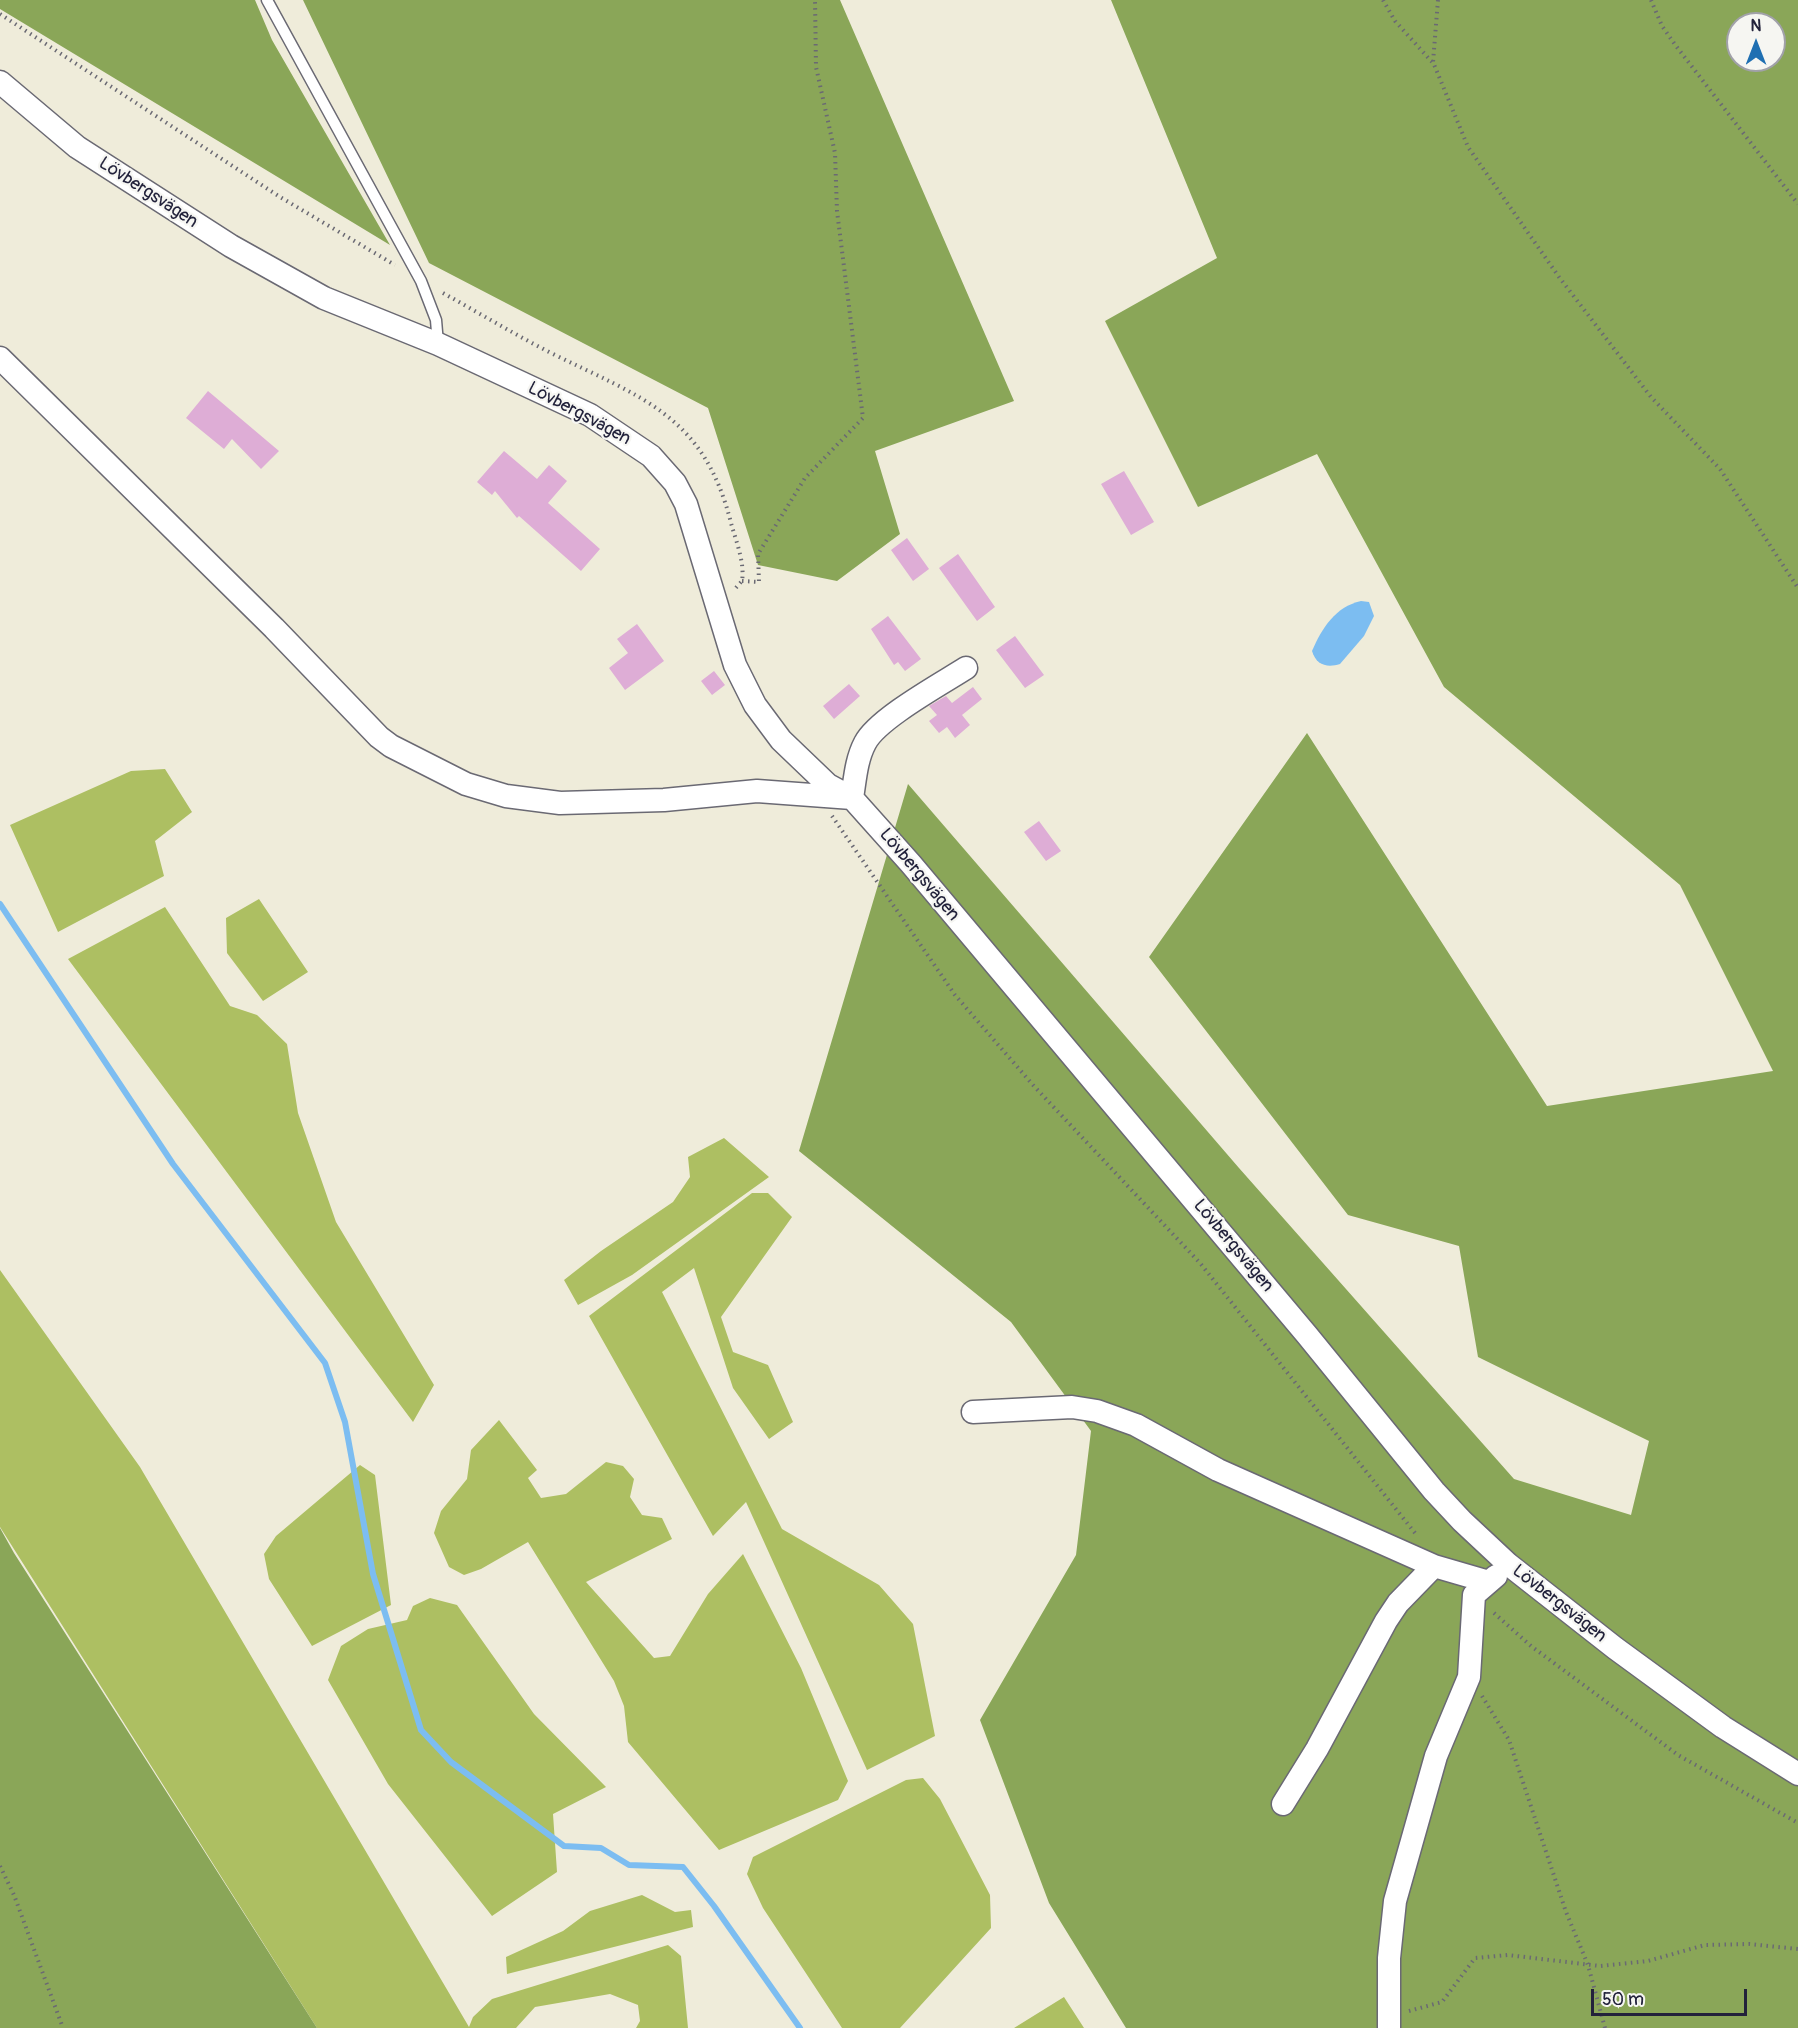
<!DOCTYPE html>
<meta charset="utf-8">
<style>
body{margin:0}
#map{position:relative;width:1798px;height:2028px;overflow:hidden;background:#efecda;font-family:Pangolin,sans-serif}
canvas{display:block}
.north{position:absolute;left:1726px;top:12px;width:60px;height:60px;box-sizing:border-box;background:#f6f6f2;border:2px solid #a1a1a9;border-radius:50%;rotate:0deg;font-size:16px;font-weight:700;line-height:24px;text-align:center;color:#22223b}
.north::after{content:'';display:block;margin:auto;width:21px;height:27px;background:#1f6fb2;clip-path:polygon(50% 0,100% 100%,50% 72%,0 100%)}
.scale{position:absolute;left:1591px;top:1989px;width:156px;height:27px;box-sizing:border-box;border:3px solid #22223b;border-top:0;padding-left:8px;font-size:18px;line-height:21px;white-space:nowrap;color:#22223b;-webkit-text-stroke:4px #f6f6f2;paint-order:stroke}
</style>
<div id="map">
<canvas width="1798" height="2028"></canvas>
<div class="north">N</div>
<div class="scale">50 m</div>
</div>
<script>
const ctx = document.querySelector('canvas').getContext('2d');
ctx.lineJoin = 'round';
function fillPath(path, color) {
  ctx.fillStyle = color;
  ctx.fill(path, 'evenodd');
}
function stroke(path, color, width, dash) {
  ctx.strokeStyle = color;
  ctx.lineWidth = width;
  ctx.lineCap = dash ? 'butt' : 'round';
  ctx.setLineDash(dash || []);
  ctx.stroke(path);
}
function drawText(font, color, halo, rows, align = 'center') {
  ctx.font = font + ' Pangolin,sans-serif';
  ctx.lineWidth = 4.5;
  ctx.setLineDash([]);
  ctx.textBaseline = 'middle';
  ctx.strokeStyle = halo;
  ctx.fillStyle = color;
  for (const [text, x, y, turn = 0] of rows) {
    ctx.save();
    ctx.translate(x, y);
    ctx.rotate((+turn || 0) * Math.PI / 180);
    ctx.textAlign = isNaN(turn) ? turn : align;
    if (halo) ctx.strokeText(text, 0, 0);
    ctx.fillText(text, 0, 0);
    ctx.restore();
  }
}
fillPath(new Path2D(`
 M165,769L192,812L155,841L164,876L58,932L10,825L131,771Z
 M259,899L308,972L263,1001L227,953L226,918Z
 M165,907L230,1006L257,1015L287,1044L298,1113L336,1222L434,1385L413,1422L68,959Z
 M724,1138L769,1177L632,1275L578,1305L564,1280L601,1251L673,1202L690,1177L688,1157Z
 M752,1193H768L792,1217L721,1317L733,1352L768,1365L793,1422L769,1439L733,1388L694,1268L662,1292L782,1529L879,1585L913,1624L935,1736L867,1770L746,1502L713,1536L589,1316Z
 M0,1270L140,1467L469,2027L473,2017L492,1999L668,1945L681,1956L688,2028H636L640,2021L638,2005L610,1994L535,2007L516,2028H317L0,1527Z
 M499,1420L537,1470L528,1478L541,1498L566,1494L606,1462L623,1466L634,1479L630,1497L642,1515L662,1518L672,1539L586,1582L654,1658L670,1656L708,1594L743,1554L801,1668L848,1781L838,1800L719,1850L628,1742L624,1706L614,1681L528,1542L481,1569L464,1575L449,1567L434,1533L441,1511L467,1479L471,1450Z
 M360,1465L375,1475L391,1605L312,1646L269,1579L264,1554L276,1536Z
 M430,1598L457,1605L534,1714L606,1787L553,1814L557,1872L492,1916L388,1784L328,1680L341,1646L368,1629L407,1620L413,1606Z
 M923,1778L940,1799L990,1895L991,1928L900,2028H842L763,1908L747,1874L753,1857L906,1780Z
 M642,1895L675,1912L691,1910L693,1927L507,1974L506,1957L563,1931L590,1911Z
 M1064,1997L1084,2028H1014Z`), '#adbf62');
fillPath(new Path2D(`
 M0,0H255L272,40L390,245L0,9Z
 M303,0H840L1014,401L875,451L900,534L837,581L758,565L708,408L429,263Z
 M1111,0H1798V2028H1126L1049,1903L980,1720L1076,1555L1091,1431L1011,1322L799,1151L908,784L1239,1168L1514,1479L1631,1515L1649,1441L1478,1357L1459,1246L1348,1215L1149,957L1307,733L1547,1106L1773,1071L1680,885L1444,687L1317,454L1198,507L1105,321L1217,258ZM1738,24H1774V60H1738Z
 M0,1528L14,1553L317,2028H0Z`), '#8aa658');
fillPath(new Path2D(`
 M1361,601L1369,602L1374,616L1364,636L1340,664C1327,668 1316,665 1312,651C1322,628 1335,607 1361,601Z`), '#7cbdf1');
stroke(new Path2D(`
 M0,904L173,1164L325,1363L345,1422L373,1574L421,1730L451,1762L564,1846L601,1848L629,1865L683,1867L714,1906L800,2028`), '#7cbdf1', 6);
fillPath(new Path2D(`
 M208,391L279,451L261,469L232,439L224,449L186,418Z
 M504,451L537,479L549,465L567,481L548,503L600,549L581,571L519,516L517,518L495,491L492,495L477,482Z
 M1124,471L1154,522L1131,535L1101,484Z
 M907,538L929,569L913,581L891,550Z
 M958,554L995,607L977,621L939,568Z
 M888,616L921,659L905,671L898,662L894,665L871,629Z
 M637,624L664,661L625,690L609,668L628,653L617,639Z
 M1015,636L1044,675L1025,688L996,650Z
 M714,671L725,685L712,695L701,681Z
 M849,684L860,696L834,719L823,706Z
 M973,687L982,699L962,715L970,725L955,738L947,727L939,733L929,721L937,715L929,706L946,696L952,703Z
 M1039,821L1061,851L1046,861L1024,832Z`), '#deadd6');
const lane = new Path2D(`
 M267,0L421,281L436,320L438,344`);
const street = new Path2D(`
 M0,82L77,147L231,246L324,298L438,344L590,415L651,456L675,483L686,504L735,665L755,705L781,740L828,785L852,798L911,864L1307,1335L1434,1491L1462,1521L1508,1564L1615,1648L1723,1727L1798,1774
 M0,358L274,628L379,737L391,746L466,784L506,796L560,803L664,800L757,791L852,798C855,780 856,760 865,743C877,719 941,684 966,668
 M973,1412L1072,1407L1097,1411L1136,1425L1218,1470L1434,1566L1489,1582
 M1283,1804L1317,1749L1386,1621L1398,1603L1434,1566
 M1389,2028V1958L1395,1901L1436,1756L1469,1677L1474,1595L1496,1576`);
stroke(lane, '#6a6973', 13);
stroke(street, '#6a6973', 25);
stroke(new Path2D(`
 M1383,0L1395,21L1432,62
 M1438,0L1433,62L1468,147L1559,277L1651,397L1720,469L1798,588
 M1651,0L1662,26L1676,46L1798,204
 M0,14L280,197L395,265
 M443,293C479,313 514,334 551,353C642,398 704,415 731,523C736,541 745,563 742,581L733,591
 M742,581L759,582L758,554L805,478L863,418L837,211L835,153L816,67L815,0
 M832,816L955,995L1033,1085L1200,1263L1415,1533
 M1494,1613L1531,1646L1678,1755L1798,1823
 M1482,1696L1509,1740L1566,1912L1588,1965L1605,2028
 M0,1866L14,1895L63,2028
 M1409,2011L1442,2002L1475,1958L1508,1955L1600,1966L1648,1961L1705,1945L1749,1944L1798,1949`), '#6a6973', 4, [1.5, 4.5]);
stroke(lane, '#fff', 10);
stroke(street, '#fff', 22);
drawText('18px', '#22223b', '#f6f6f2', [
 ["Lövbergsvägen",148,193,33],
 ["Lövbergsvägen",579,414,28],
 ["Lövbergsvägen",919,875,50],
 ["Lövbergsvägen",1233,1246,50],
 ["Lövbergsvägen",1559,1604,38]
]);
</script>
